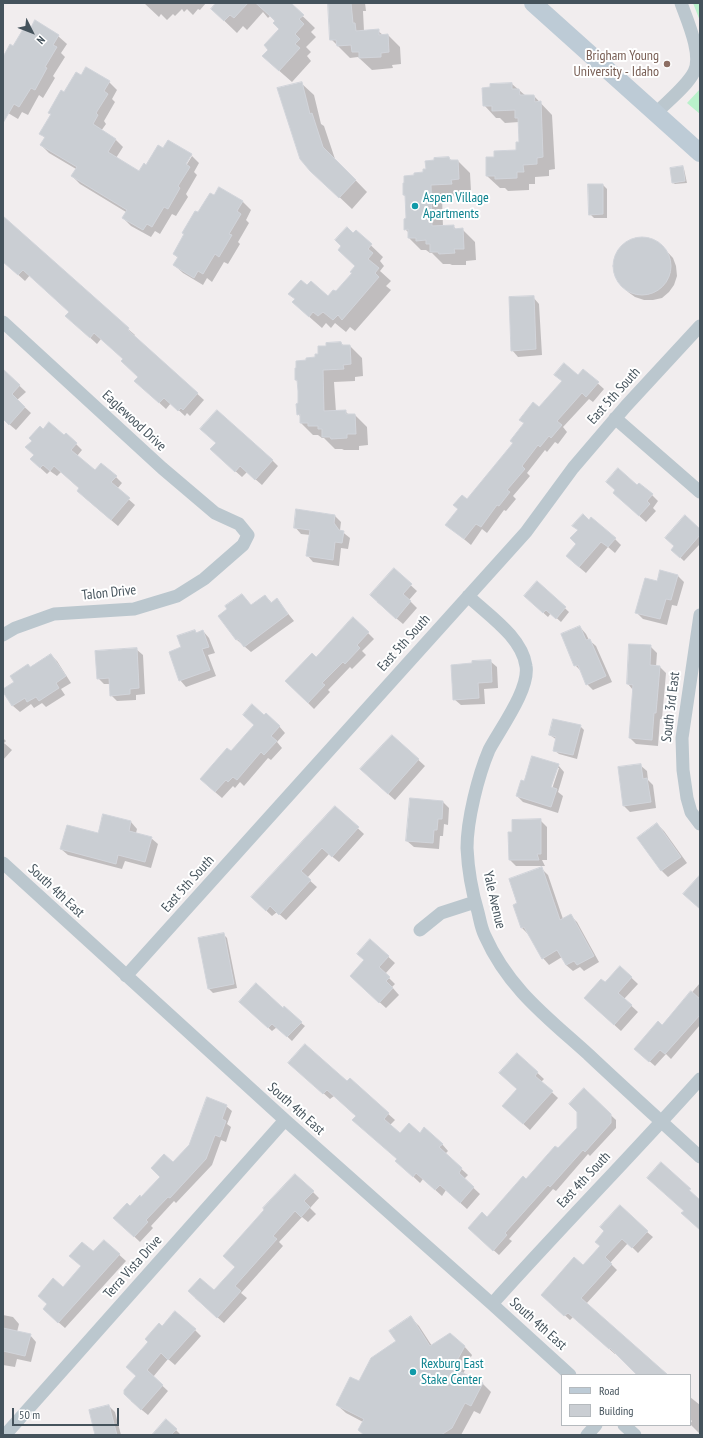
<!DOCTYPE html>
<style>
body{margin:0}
#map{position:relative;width:703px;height:1438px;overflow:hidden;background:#f1edee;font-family:"PT Sans Narrow",sans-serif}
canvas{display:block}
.frame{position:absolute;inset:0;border:4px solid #45535c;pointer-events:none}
.legend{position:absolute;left:561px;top:1374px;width:130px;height:52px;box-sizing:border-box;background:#fff;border:1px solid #b5babe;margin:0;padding:5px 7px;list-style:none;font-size:12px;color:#45535c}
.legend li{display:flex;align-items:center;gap:8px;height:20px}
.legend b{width:20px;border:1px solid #b5babe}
.north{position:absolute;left:12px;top:12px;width:40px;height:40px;-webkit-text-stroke:3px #fff;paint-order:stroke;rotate:132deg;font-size:11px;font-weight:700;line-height:16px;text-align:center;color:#45535c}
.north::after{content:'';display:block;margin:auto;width:14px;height:18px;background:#45535c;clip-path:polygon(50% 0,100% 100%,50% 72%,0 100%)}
.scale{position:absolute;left:12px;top:1408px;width:107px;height:18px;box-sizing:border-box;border:2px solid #45535c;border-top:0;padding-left:5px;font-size:12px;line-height:14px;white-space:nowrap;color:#45535c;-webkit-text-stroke:3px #fff;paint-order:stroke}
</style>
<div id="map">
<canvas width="703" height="1438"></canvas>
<div class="frame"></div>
<ul class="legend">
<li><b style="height:5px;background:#bdcbd6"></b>Road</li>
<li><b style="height:11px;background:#caced3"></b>Building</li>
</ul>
<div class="north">N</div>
<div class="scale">50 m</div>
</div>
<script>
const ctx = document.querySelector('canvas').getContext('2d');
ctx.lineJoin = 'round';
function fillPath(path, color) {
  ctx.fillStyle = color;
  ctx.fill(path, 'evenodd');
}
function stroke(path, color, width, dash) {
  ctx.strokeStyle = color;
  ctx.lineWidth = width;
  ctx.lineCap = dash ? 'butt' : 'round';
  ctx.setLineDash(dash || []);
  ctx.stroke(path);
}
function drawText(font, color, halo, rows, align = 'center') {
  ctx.font = font + ' "PT Sans Narrow",sans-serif';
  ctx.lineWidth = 4;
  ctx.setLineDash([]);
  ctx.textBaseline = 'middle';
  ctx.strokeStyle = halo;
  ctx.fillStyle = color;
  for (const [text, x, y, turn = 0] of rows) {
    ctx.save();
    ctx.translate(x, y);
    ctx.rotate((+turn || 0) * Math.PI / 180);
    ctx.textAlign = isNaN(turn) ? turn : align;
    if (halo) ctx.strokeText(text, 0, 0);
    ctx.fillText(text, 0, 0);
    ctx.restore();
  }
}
fillPath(new Path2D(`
 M693,3H700V21Z
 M700,89V114L687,103Z`), '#b9f1cb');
fillPath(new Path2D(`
 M144,3H206L200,10L198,9L193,15L187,9L184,12L182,9L175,16L173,14L167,20L161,14L159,17Z
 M217,3H289L315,28L311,32L316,37L306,47L311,52L307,56L311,61L292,82L276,68L269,50L280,29L276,22L270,16L268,18L263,12L247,30L243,26L237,33L212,9Z
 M329,3H365L366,11H363L364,31H378L383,35H388L400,47L401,64L392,65L393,68L372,70L358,57L350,58L331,39Z
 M30,30L58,36L67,44L61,53L65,57L53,76L55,78L43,98L39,95L28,115L22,112L18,119L3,110V58Z
 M81,76L109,82L117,90L112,99L115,102L104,121L106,124L101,131L115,139L123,147L116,158L139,172L163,150L191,155L192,156H190L182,168L184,169L192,156L199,163L194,172L197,175L186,194L188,197L176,216L172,214L160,234L155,231L151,237L131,226L123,218L126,212L80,184L72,176L76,169L49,153L41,145L45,138L41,134L65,93Z
 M301,83L314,95L321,124L324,126L335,159L367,192L352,209L314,173Z
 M512,84L526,96H534L552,115L555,169L549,170V176L535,177V184H529V190L508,191L505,188H500L487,176V158H495L517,151L520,143L519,122L505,123L500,118H496L484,105Z
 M449,158L452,161H458L470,173L471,191L463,192V196L442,197L443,227L453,226L457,230L462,229L475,242L476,260L466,261V265H452L450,264H443L432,253H430L426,250H421L409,238V233L405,229L407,219L406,197L404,195L427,170Z
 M683,167L684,169L687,183L675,184L673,183Z
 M603,185L607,189V218H594L590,214Z
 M219,188L243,202L251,210L246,220L249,223L238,242L240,244L228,264L224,262L212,282L207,278L203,285L183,273L174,265L178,258L174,254L198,213L214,197Z
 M3,217L128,329L135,335L134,336L204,400L190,416L187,413L185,416L171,403L166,409L142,387L139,377L124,359L101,339L97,344L73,322L70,312L30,275L25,281L3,261Z
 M356,231L383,257L380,261L384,266L380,271L391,281L386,286L391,290L355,331L350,327L346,332L335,323L331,328L326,323L322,328L306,314L307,286L328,297L336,293L353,273L356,266L353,234Z
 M642,238L651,240L660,244L673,258L676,266L677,276L674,285L669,292L662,298L653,300H644L635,297L628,292L622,285L617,277L615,268V259L619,251L625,244L633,240Z
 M533,297L539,304L542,355L518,357L512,350Z
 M341,343L344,346H350L362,358L363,376L355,377V381L334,382L336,412L345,411L349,415H355L367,427L368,445L359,446V450H344L342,449H335L324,438H322L318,435H313L301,423V417L298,414L299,404L298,382L296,380L327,347Z
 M3,370L26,392L17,400L31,413L16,430L3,419Z
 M583,370L604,389L593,402L589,399L563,427L567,432L558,444L555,442L547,452L545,450L527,473L530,476L513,496L516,499L506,511L504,510L487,533L482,529L471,545L447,525L514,444L539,408L578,376Z
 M43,430L64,436L66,434L82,450L77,456L95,471L116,477L122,483L117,489L135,505L118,526L84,497L80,489L61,472L57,476L50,471L47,474L37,465L35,455Z
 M217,455L272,460L278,466L262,485L247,472L242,477Z
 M637,487L652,495L658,501L653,508L656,511L646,522L614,493Z
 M297,510L335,516L341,522L340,530L350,538L348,549L341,548L339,566L313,562L307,555L310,535L301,534L295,527Z
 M589,521L615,539L621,545L615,553L608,547L586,573L573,562L578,544Z
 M700,530V544L684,561L672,550L676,546Z
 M394,570L417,591L409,600L417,608L403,624L377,602Z
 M678,576L684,582L677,606L672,605L667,625L643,619L636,612Z
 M537,582L569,612L561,622L551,613L548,617L529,600Z
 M242,595L252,606L265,596L272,603L277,600L294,621L251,652L237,640L228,609Z
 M353,618L374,639L362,651L366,655L352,669L350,667L328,690L330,692L314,709L286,681L316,658Z
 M580,627L586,634L589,640L596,646L612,682L593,690L587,684L582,672L575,665Z
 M195,631L197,633L203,631L209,638L215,653L208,655L216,676L186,687L180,680L182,648Z
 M650,646L657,653L656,667H660L666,673L662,719H660L658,746L636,744L630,738L633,690L628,684Z
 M136,649L143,655L145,694L136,695V700L117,701L111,695L110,684H104L98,678Z
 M51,655L57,661L71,683L61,689L65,695L46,707L42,703L34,708L31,704L20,712L13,706L3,690L15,682L31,668Z
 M490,661L497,667L498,688L484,689L485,704L461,705L454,699L473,664Z
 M279,726L285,733L277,742L282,748L271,760L268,758L244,786L240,782L235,788L233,786L222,798L208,786L231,753Z
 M580,726L584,730L577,759L559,754L554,750L557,740L550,735Z
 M392,736L425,766L395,800L368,776Z
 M3,738L6,741L4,743L12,750L3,760Z
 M558,765L564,772L558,792L563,796L558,813L523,802L517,796ZM556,768H559L551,792H549Z
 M640,765L647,771L648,780L653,785L656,808L630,812L624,806Z
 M443,802L449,808L448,825L444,824L443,836H440L439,849L414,847L407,841Z
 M335,807L364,834L339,862L329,854L307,878L317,887L286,920L277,912L272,916L258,903Z
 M540,820L547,827V860H542L545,866H516L510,860L513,833Z
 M131,822L137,829L136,833L151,838L158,844L151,868L125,861L122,869L68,855L61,849Z
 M657,824L664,831L687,863L668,877L662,871L638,838Z
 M541,868L548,875L563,919L570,915L577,922L599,962L584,971L580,967L573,971L566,965L562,957L549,965L543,958L528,934L522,928L514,905L518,904Z
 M223,934L227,938L237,988L213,993L209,989Z
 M370,940L395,963L385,974L395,984L392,987L399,995L386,1008L357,982Z
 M620,967L638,984L624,999L638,1012L621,1031L591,1004L605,984Z
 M700,983V1025L671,1059L666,1054L655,1066L640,1053Z
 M244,1006L283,1009L305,1026L292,1041L277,1027L272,1031Z
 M517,1054L544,1079L541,1082L558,1098L530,1130L510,1112L518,1090L500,1073Z
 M296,1069L348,1083L350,1080L395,1120L390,1125L400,1134H420L442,1144L448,1151L445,1154L468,1175L464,1179L480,1194L467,1209L446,1190L442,1196L423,1179L420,1183L403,1167L398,1159L357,1117L334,1096L330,1099Z
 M584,1090L616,1120V1128L590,1156L588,1154L556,1191L553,1189L509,1239L512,1241L499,1255L474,1233L578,1129Z
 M226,1106L232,1111L227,1124L231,1127L226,1142L221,1140L212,1165L176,1203L174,1201L151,1226L153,1228L140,1242L120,1223L130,1207L142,1198Z
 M313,1192L319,1198L310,1208L316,1214L308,1222L302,1217L279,1242L283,1246L241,1293L247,1298L224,1323L195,1298L215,1292L236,1267Z
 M647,1232L653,1237L638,1253L628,1243L610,1263L617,1270L586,1304L666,1375H638L616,1353L615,1354L573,1317L570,1320L548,1300L583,1266L601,1246L596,1242Z
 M104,1241L126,1261L65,1328L50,1315L63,1288Z
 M3,1315L13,1317L19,1324L17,1332L30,1335L36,1342L31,1362L17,1359L15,1367L3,1365Z
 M411,1318L419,1326L432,1346H464L472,1355L463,1374L483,1384L491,1392L480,1414L474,1411L461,1435H365L363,1422L346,1413L337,1405L398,1341Z
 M162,1327L195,1330L201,1336L175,1365L168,1359L153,1377L168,1391L148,1415L131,1401L137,1376Z
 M690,1397L700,1405V1434L690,1424L692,1421L690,1419Z
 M109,1406L115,1412L121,1435H96Z
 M176,1430L181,1435H153Z`), '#0003');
const building = new Path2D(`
 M216,3H248L234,18L230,15L224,21L211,9Z
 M256,3H291L304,15L299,19L304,24L295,34L300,39L295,44L300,48L279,71L262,56L268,50L264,45L279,29L273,23L275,21Z
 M328,3H351L353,23H355L356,31L379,29V35L388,34L389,52L381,53V57L359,58V52H352L351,45L337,46L336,40H330Z
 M35,20L59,35L53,45L57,47L45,67L47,68L35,90L31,88L19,107L14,104L3,123V57L10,44L13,46L25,26L30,29Z
 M86,67L110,81L104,91L108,94L96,113L98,115L93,124L116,139L108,152L139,171L144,163L146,165L158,145L163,148L168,140L192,154L186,164L190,167L178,186L180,188L168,209L164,207L152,227L147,224L143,230L122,218L127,210L71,176L77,167L40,145L45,137L39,134L51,114L48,113L61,90L64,92L76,72L81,75Z
 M302,82L310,114L312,113L323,147L356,180L339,198L310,171L300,159L277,88Z
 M512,83V89H519L520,95H534L535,102L541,101L543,157L537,158V164L523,165L524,172H517V178L495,179V176H486V157H494V151L516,150V142H519L518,118H515V110L492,111V106H483L482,88L490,87V84Z
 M449,157L450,160H458L459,179L451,180L452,184L431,185L432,226L454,225V229L463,228L464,249H454L455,253L439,254L438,252H430V244H426V240L416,241V238H408V229L404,230V219L406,218L405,195H403V183H404V176L414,175V173L423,172V169H426L425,161L434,160V158Z
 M683,166L685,181L672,183L670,168Z
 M588,184H603V214L589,215Z
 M219,187L243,201L237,211L241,214L229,234L232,235L219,257L215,254L203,274L198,271L194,278L173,265L178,257L173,254L184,234L182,233L195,211L198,212L210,193L214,195Z
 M3,216L129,328L128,330L198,393L183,410L181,408L178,411L164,398L159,403L134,381L138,377L121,361L123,359L94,333L90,338L65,316L69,312L23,270L18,275L3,262Z
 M347,227L353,233L356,230L372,244L368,249L373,253L368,259L379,268L375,273L379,277L342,320L338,315L333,320L323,312L318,316L313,312L309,317L292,302L295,299L288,294L301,280L307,285L311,281L328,296L333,290L336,291L352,273L350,272L355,266L338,250L341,246L335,240Z
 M613 266a29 29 0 1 1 58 0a29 29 0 1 1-58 0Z
 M534,296L536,349L511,351L509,297Z
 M341,342L342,345H350L351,364L343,365L344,369L323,370L324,411L346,410V414H355L356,434H347V438L331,439L330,437H322V429H318V426H308V423H300V414L297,415L296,404L298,403V391L297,380H295V368H296V361L306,360V358L315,357V354H318V346H326V343Z
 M564,363L578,375L583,369L599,382L586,397L582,393L557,421L562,425L551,438L549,436L540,447L538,445L522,466L525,469L507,490L510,492L499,506L497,505L481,527L476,524L464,539L445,525L458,509L453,505L462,495L467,499L513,443L510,441L524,423L519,420L533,402L539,407L562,381L554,375Z
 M3,369L20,385L12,394L25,407L9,425L3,419Z
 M217,410L273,460L255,480L240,466L235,472L210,449L216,443L200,429Z
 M49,422L64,435L66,433L77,443L71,450L95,470L101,463L117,476L111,482L130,498L111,520L77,491L79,488L54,466L50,471L43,465L40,468L30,459L34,455L25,447L32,441L29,438L40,426L43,429Z
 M618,468L637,485L639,483L653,494L647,501L650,504L639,516L613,493L615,490L606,482Z
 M296,509L335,515L334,523L339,530L344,531L342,543L335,542L333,560L306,556L310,530L294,528Z
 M583,514L589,520L591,517L616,538L608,547L601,542L579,567L566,556L576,544L570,538L578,530L572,526Z
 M685,515L700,529V535L680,558L671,550L674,546L665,538Z
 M394,568L412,584L403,594L411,601L396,619L370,595Z
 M660,570L678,575L671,600L666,599L660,619L635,613L645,578L657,581Z
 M537,581L566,607L556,619L546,610L543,613L524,596Z
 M242,594L251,605L265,595L271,603L277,598L288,614L244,647L238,639L236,640L218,616L227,609L225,606Z
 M353,617L369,632L357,645L360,648L345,664L343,662L322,683L325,685L308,703L285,681L312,653L316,657Z
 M580,626L586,640L590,639L606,676L586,685L578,665L574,666L561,634Z
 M195,630L196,633L203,630L209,647L202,649L210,670L179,681L169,652L181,647L177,636Z
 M629,644L651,645L650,665L660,666L656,713H654L652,740L629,738L633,685L627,684Z
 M137,648L139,688L130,689V694L110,696L109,678L97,679L95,651Z
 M51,654L66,676L56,683L59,688L39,701L36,697L27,702L25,698L12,706L3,692V689L14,682L10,676L28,664L30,667Z
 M491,660L492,682L478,683L479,698L453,700L451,665L472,663V661Z
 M252,704L264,715L266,713L280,726L271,736L277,741L264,755L261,752L237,780L233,777L228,782L226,780L215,792L200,779L227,748L231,751L254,725L243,715Z
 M553,719L581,725L573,755L553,751L556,737L549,735Z
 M392,735L419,759L388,794L360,769Z
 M532,756L559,764L551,787L557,789L551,807L516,796L521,780L524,781Z
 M641,764L643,779L647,778L651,802L623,806L618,767Z
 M410,798L443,801L442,819H438L437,830H434L433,843L406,841Z
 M335,806L359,827L332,857L322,848L301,871L311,880L279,915L270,906L266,911L251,897Z
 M103,814L131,821L129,831L152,837L145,862L118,855L116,864L60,849L67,825L98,833Z
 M541,819V854H537L539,860H509L508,832H512V820Z
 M657,823L681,857L661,871L637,838Z
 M542,867L560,920L571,914L594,956L577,965L574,961L566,965L557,950L542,959L524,927L521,928L513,905L517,903L509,879Z
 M700,875V909L683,894Z
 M224,933L234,984L208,989L198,938Z
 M370,939L389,956L379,967L390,977L386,981L393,988L379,1003L350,976L364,960L357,954Z
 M620,966L632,977L618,993L632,1005L614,1025L584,998L601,979L605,982Z
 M256,983L283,1008L284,1006L302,1022L287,1037L272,1024L268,1028L239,1002Z
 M691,991L700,999V1015L665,1054L660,1050L649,1062L634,1049L658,1021L662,1025Z
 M305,1044L347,1081L350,1078L389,1113L384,1119L400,1133L409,1123L420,1133L424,1127L443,1144L439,1147L462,1168L459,1173L474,1187L460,1203L440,1185L435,1190L416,1173L413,1177L395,1161L397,1159L352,1120L356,1116L327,1090L323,1094L288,1063Z
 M517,1053L538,1072L535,1076L553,1091L523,1124L502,1106L517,1089L499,1073Z
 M584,1088L611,1114V1123L585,1152L583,1150L550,1187L548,1185L505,1233L507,1235L493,1251L468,1228L482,1212L487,1217L523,1176L526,1179L555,1146L558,1148L577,1128V1112L569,1104Z
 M207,1097L227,1105L222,1119L226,1121L220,1137L215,1135L206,1159L170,1198L168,1197L146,1220L148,1222L134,1237L113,1218L127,1203L130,1206L140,1195L141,1197L160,1177L151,1168L164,1154L173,1162L189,1145Z
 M661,1162L691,1189L689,1190L700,1200V1230L681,1213L684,1211L647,1178Z
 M295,1174L314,1191L304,1201L310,1207L301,1217L295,1211L273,1236L277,1239L235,1286L241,1291L217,1318L188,1291L200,1278L214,1290L235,1267L223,1256L264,1210L263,1208Z
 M620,1205L648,1231L632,1248L622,1239L605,1257L612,1264L581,1298L668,1375H637L610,1348L609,1349L568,1313L564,1316L541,1295L574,1257L583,1265L600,1246L595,1242L604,1231L600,1227Z
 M104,1240L120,1254L58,1323L43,1309L47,1304L38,1296L53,1278L63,1287L81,1266L69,1256L82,1242L93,1251Z
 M175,1311L196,1329L168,1360L161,1353L147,1370L163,1385L141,1410L124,1394V1390L136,1376L126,1367L148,1342L145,1339L159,1323L162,1326Z
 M411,1316L430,1346L450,1333L465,1346L453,1368L483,1383L471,1406L465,1403L452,1428L441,1435H364L358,1430L364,1419L336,1405L350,1377L359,1381L371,1358L396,1341L389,1331Z
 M3,1328L31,1334L25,1356L3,1351Z
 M109,1405L117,1435H95L89,1410Z
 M166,1419L177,1429L171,1435H152Z`);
fillPath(building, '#caced3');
stroke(building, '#d1d4da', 1);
stroke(new Path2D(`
 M656,113C668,101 687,86 694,72C703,55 687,20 681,3
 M3,322L162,468L215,513L239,524L248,535L243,545L204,579L177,596L134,609L54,614L15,628L3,635
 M615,418L700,492
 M468,596C488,615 522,637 526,666C530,689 500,729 489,750C478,776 467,820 467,848C468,869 472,892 478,912C480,920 481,928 485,936C508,988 547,1017 588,1054C625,1089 663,1123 700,1157
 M700,615L682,738L683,770L687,798L691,812L700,824
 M3,863L285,1120L492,1304L570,1375
 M420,930L441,913L475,902
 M126,976L526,532L573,468L626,406L700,326
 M492,1304C560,1228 632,1155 700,1079
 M624,1425L635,1435
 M5,1435L285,1120
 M587,1435L596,1425`), '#bbc7ce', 13);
stroke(new Path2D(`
 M533,3L700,153`), '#bdcbd6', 18);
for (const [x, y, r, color] of [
 [667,64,4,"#8d6e63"],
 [415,206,4,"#0f9aa8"],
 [413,1372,4,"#0f9aa8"]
]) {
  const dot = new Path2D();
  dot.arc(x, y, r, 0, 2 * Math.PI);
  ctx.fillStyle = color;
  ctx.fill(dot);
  stroke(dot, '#fff', 1.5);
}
drawText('14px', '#785e54', '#fff', [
 ["Brigham Young",659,56],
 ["University - Idaho",659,72]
], 'right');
drawText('14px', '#0d838f', '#fff', [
 ["Aspen Village",423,198],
 ["Apartments",423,214],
 ["Rexburg East",421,1364],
 ["Stake Center",421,1380]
], 'left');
drawText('14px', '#45535c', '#fff', [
 ["East 5th South",614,396,-48],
 ["Eaglewood Drive",134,421,43],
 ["Talon Drive",109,593,-6],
 ["East 5th South",404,643,-48],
 ["South 3rd East",671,707,-83],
 ["East 5th South",188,884,-48],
 ["South 4th East",56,891,43],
 ["Yale Avenue",494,900,77],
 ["South 4th East",296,1109,42],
 ["East 4th South",584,1180,-47],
 ["Terra Vista Drive",133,1267,-48],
 ["South 4th East",538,1324,42]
]);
</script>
